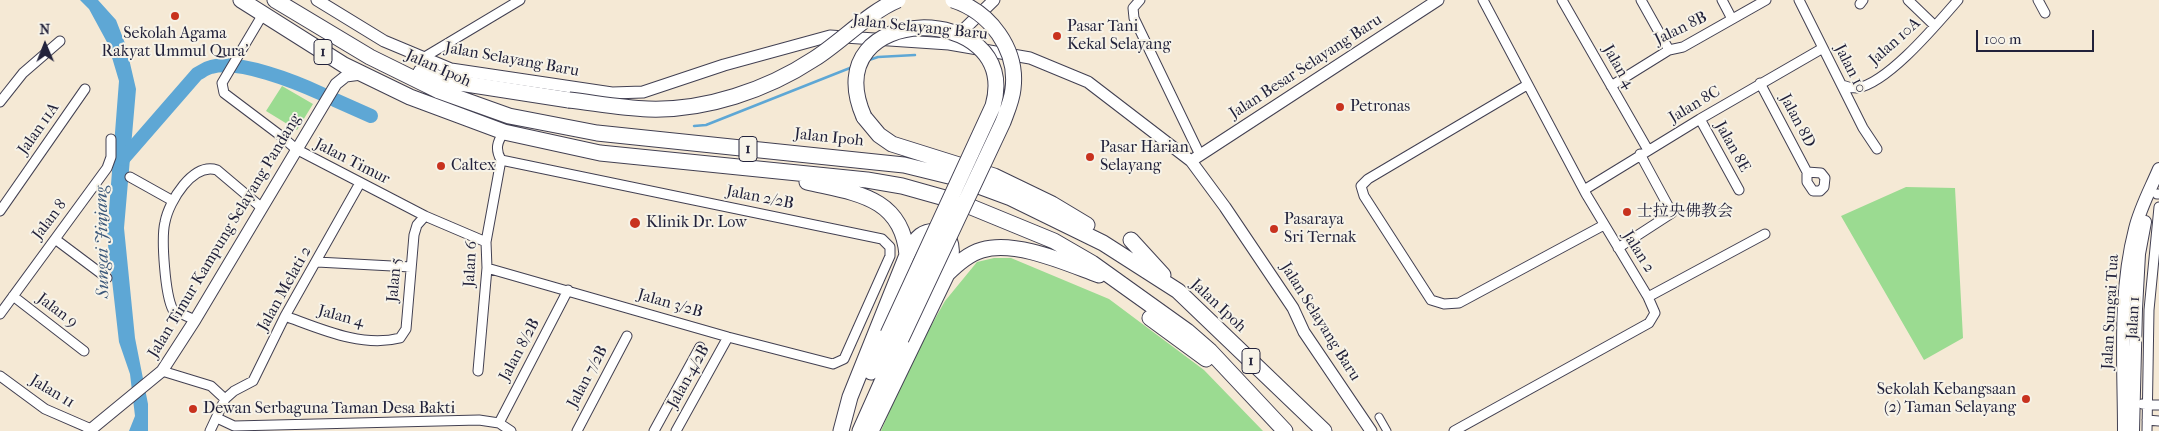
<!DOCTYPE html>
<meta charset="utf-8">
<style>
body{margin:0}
#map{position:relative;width:2159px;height:431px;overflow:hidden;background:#f5e9d5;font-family:"IM FELL French Canon",serif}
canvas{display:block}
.north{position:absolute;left:20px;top:20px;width:50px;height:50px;-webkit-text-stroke:4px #f7f3e8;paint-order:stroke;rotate:359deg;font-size:14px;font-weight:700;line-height:20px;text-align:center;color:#22223b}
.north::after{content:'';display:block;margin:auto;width:18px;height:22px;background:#22223b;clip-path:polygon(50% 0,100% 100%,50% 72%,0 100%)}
.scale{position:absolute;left:1976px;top:30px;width:118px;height:22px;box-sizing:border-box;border:2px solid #22223b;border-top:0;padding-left:6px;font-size:15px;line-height:18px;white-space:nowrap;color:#22223b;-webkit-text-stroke:4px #f7f3e8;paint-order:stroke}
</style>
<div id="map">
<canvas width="2159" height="431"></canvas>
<div class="north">N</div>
<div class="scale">100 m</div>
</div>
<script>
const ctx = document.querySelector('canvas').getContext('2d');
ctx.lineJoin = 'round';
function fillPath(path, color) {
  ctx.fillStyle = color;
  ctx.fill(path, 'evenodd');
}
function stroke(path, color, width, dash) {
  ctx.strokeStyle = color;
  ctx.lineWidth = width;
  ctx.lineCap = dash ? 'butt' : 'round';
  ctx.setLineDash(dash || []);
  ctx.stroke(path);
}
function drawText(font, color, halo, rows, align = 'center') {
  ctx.font = font + ' "IM FELL French Canon","Noto Serif SC",serif';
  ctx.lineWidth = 4;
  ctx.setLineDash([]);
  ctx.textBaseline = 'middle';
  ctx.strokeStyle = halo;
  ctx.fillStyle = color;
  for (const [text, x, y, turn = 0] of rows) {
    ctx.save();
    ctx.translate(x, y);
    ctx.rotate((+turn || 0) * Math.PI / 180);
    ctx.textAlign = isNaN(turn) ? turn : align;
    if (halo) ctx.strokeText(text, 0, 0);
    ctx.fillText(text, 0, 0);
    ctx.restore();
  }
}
fillPath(new Path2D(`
 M282,86L313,104L297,130L266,111Z
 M1906,187L1955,188L1963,338L1924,360L1841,216Z
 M994,258H1011L1109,299L1204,370L1263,431H881L910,363L945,301L977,262Z`), '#9bdb91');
fillPath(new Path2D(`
 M80,0H98L116,20L126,46L136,89L124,228L135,338L148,404V431H129L135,416L130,374L119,342L107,236L119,81L108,44L89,9Z`), '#5ea7d5');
stroke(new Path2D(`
 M869,60L878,57L915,55
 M694,126L706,125L855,66`), '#5ea7d5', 2.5);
stroke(new Path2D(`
 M335,100L371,116
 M123,159L197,74C201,72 206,68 211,67C239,59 296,82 322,94`), '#5ea7d5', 14);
const pedestrian = new Path2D(`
 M1379,417L1387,431`);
const minor = new Path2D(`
 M1140,0L1133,8L1134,18L1200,155
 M1562,0L1648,150
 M1641,0L1669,50
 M1722,0L1732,19
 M1799,0L1863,128L1877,149
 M1908,0L1935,26
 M2038,0L2045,13
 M1860,4L1863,0
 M263,14L222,83L224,93L281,136L296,149L425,216L486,242
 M423,58L520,0
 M1760,83L1807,172V182L1813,191H1820L1824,187L1825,178L1821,173L1807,172
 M1527,85L1368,179L1361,186L1364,196L1431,300L1444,304L1459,303L1604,225
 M1842,85C1847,87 1852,88 1857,88C1888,83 1937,24 1958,0
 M1611,86L1669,50L1683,47L1766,0
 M0,102L23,73L60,41
 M1700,119L1739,190
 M501,160C495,149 497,142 504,132
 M130,177L173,201
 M1584,190L1700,119L1823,48
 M2157,194H2159
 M0,211L85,89
 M55,239L107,278
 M1618,248L1672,213L1640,154
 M317,262L411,267
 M487,268L728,337L833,364L844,359L890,256V247L882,239L501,160
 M13,296L84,351
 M1648,297L1765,234
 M0,314L107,168L111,157V139
 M285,316C321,329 362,348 400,338L406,329L414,235L417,225L425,216
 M195,320L173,310C165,295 161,238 165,222C169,201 193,162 217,170L262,208
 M162,371L211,386L225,399
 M478,371L487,268L486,242L501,160
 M0,376L45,409L91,429
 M2142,404L2159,405
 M217,418L234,426L479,420L499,423L511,431
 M2147,420L2159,421
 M499,423L568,290
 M210,431L225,399L234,391L253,381L285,316L360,183
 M577,431L627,336
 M654,431L700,347
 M676,431L728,337
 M1454,431L1649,323L1655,313L1648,297L1586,194L1483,0
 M2147,431L2149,310L2159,207`);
const tertiary = new Path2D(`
 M317,0L384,41L451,69L612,93L643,92L724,65L830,36L949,44L1030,58L1088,82L1191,161L1225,207L1293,308L1304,332L1371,431
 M954,39L994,0
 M1191,161L1438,0
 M89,431L162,371L195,320L336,84L346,76L361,74`);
const secondary = new Path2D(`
 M2124,431C2124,365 2118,294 2135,229C2140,208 2151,188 2159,169
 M2133,431L2136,309L2139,254L2145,222`);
const trunk = new Path2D(`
 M241,0L344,65L410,97L504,132L600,153L867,180L902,186L959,202L1054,241L1092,263L1187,331L1210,351L1285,431
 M275,0L370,57L439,91L509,116L597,133L904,165L957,178L1011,198L1103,243L1178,291L1324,431
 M421,72L447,81L569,100
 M864,117L879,135L892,144L994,176L1052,204L1087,225
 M807,182C854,193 902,196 907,255L850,397L841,431
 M1131,240L1163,275
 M907,255C915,238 923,228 943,232C956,243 951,259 947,274
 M1150,318L1206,359
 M871,372L888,334
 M860,431L901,339
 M871,431L947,274C957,264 968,254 982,250C1016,240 1066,263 1099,275`);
stroke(pedestrian, '#424052', 9);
stroke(minor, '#424052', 11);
stroke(tertiary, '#424052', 13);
stroke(secondary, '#424052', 14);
stroke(trunk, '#424052', 17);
stroke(pedestrian, '#fff', 7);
stroke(minor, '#fff', 9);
stroke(tertiary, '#fff', 11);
stroke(secondary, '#fff', 12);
stroke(trunk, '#fff', 15);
const trunkBridge = new Path2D(`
 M569,100C595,103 622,108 648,109C705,111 767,90 814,59C841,42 869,12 898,0
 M864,117C813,0 1023,0 993,106L888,334
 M901,339L1003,122C1007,111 1012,100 1013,89C1018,49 990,12 953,0`);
stroke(trunkBridge, '#424052', 17, []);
stroke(trunkBridge, '#fff', 15);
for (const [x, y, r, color] of [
 [175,16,5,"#c8321e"],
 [1057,36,5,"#c8321e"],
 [1340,107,5,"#c8321e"],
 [1090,157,5,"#c8321e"],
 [441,166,5,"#c8321e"],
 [1627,212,5,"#c8321e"],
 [635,223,6,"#c8321e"],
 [1274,229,5,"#c8321e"],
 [2026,399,5,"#c8321e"],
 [193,409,5,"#c8321e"]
]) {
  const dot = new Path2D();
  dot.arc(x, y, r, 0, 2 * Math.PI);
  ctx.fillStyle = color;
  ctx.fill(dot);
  stroke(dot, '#f7f3e8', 2);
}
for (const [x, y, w] of [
 [323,52,18],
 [748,149,18],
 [1251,361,18]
]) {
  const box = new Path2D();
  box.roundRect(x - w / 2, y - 12.5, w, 25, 4);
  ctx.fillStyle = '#f7f3e8';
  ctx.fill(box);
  stroke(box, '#22223b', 1);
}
drawText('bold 15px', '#22223b', null, [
 ["1",323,52],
 ["1",748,149],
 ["1",1251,361]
]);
drawText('16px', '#22223b', '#f7f3e8', [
 ["Pasar Tani",1067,27],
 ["Kekal Selayang",1067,45],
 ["Sekolah Agama",175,34,"center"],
 ["Rakyat Ummul Qura'",175,52,"center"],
 ["Petronas",1350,107],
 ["Pasar Harian",1100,148],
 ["Selayang",1100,166],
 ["Caltex",451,166],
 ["士拉央佛教会",1637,212],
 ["Pasaraya",1284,220],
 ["Sri Ternak",1284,238],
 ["Klinik Dr. Low",646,223],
 ["Sekolah Kebangsaan",2016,390,"right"],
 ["(2) Taman Selayang",2016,408,"right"],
 ["Dewan Serbaguna Taman Desa Bakti",203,409]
], 'left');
drawText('16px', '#22223b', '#f7f3e8', [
 ["Jalan Selayang Baru",920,28,6],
 ["Jalan 8B",1681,29,-26],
 ["Jalan 10A",1895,42,-42],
 ["Jalan Selayang Baru",512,60,10],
 ["Jalan Besar Selayang Baru",1306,67,-33],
 ["Jalan 4",1618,67,60],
 ["Jalan Ipoh",438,69,24],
 ["Jalan 10",1850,69,63],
 ["Jalan 8C",1695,105,-31],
 ["Jalan 8D",1797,121,62],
 ["Jalan 11A",39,129,-55],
 ["Jalan Ipoh",829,138,6],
 ["Jalan 8E",1732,147,61],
 ["Jalan Timur",352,162,27],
 ["Jalan 2/2B",760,198,11],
 ["Jalan 8",50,220,-53],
 ["Jalan Timur Kampung Selayang Pandang",225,236,-59],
 ["Jalan 2",1638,252,58],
 ["Jalan 6",471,264,-87],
 ["Jalan 5",395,280,-85],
 ["Jalan Melati 2",285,289,-61],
 ["Jalan 3/2B",670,304,16],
 ["Jalan Ipoh",1218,306,43],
 ["Jalan 9",57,311,37],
 ["Jalan Sungai Tua",2111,312,-87],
 ["Jalan 4",341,317,15],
 ["Jalan 1",2134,318,-87],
 ["Jalan Selayang Baru",1320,322,58],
 ["Jalan 8/2B",520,350,-62],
 ["Jalan 7/2B",588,377,-62],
 ["Jalan 4/2B",689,377,-61],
 ["Jalan 11",52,392,31]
]);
drawText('italic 18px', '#3a5779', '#f7f3e8', [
 ["Sungai Jinjang",103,242,-91]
]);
</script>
